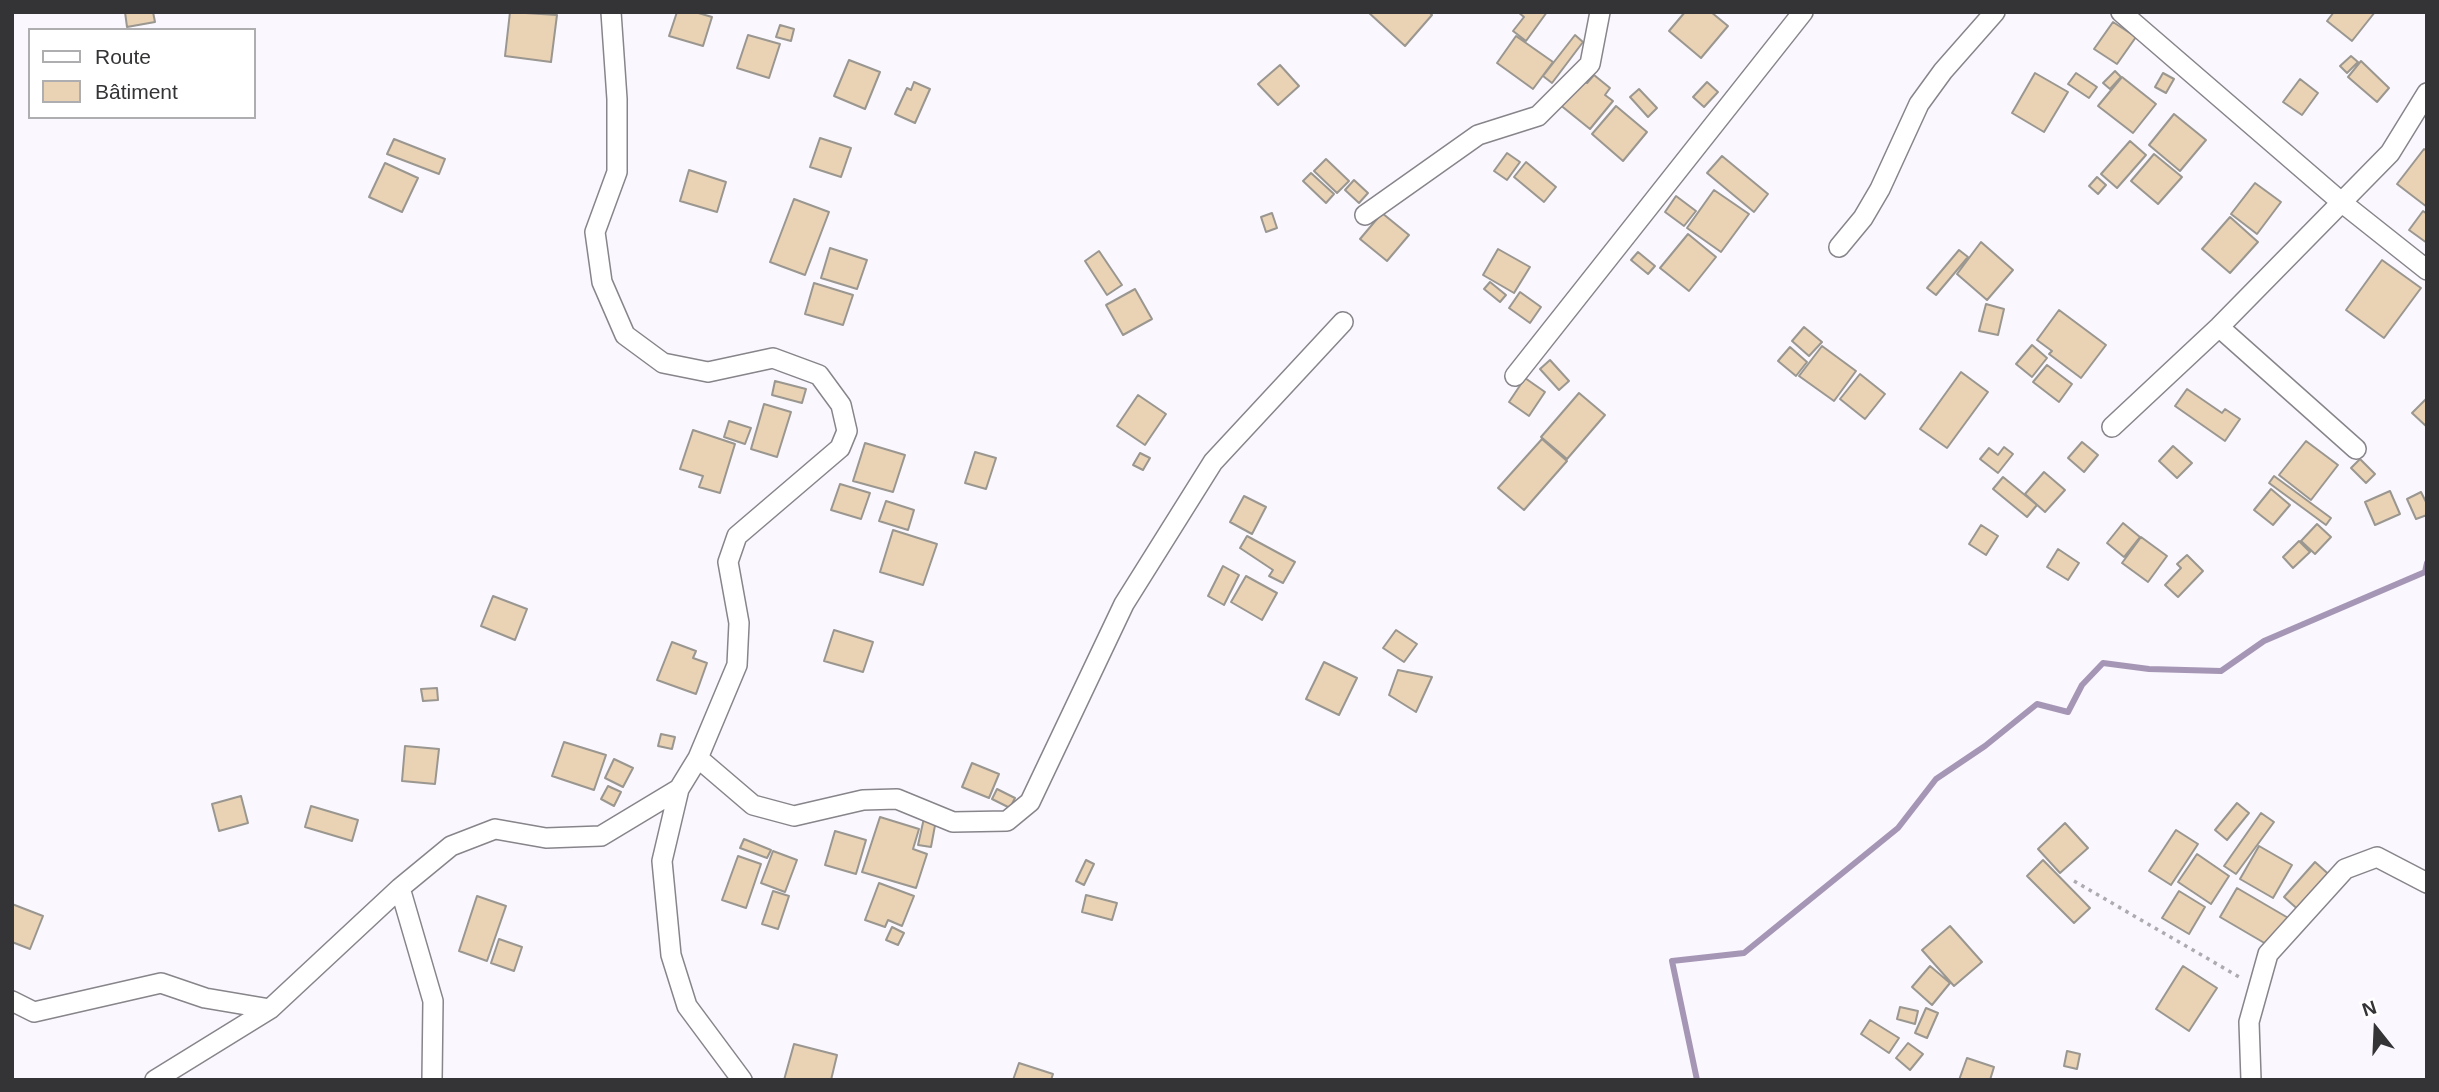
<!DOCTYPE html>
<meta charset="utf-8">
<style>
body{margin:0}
#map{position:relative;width:2439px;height:1092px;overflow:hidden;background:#faf7fe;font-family:Arial,sans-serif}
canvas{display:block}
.frame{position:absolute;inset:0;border:14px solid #343336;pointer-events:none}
.legend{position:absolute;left:28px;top:28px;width:228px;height:91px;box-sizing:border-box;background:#fff;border:2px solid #aeadaf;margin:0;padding:9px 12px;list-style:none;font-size:21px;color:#343336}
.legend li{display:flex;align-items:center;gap:14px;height:35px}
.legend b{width:35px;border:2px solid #aeadaf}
.north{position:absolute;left:2341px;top:994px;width:70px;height:70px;-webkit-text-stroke:5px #fff;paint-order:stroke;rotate:342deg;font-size:19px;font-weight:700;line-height:28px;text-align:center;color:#343336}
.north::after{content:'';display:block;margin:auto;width:24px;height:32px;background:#343336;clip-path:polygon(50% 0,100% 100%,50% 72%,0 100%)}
</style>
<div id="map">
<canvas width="2439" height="1092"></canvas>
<div class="frame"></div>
<ul class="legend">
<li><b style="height:9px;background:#fff"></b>Route</li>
<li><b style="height:19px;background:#ead2b4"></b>Bâtiment</li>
</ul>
<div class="north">N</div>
</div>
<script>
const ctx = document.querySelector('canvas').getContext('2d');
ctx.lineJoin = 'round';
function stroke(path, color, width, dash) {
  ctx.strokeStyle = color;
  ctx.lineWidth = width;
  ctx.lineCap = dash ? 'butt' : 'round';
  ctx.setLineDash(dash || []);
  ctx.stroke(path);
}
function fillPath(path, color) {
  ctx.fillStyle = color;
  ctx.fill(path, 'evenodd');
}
stroke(new Path2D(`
 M1697,1080L1672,961L1744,953L1898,828L1936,779L1985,746L2037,704L2068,712L2082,685L2103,663L2149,669L2221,671L2264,641L2425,572L2427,563`), '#a696b5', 6);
const building = new Path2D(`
 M125,12H153L155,22L127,27Z
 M510,12L557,15L551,62L505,56Z
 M677,12H695L712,17L703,46L669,36Z
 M1368,12H1429L1432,15L1405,46Z
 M1518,12H1547L1526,41L1513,31L1524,17Z
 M1685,12H1711L1728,26L1701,58L1669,31Z
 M2334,12H2375L2352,41L2327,21Z
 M2113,22L2136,37L2117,64L2094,49Z
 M780,25L794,29L791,41L776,37Z
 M748,35L780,44L769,78L737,68Z
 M1575,35L1583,42L1552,83L1543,76Z
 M1516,36L1553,62L1533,89L1497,63Z
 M2351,56L2358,62L2347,73L2340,66Z
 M849,60L880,72L865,109L834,96Z
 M2361,61L2389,88L2377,102L2348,77Z
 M1280,65L1299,86L1278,105L1258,84Z
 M2115,71L2121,77L2110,89L2103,83Z
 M2035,73L2068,92L2044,132L2012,113Z
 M2076,73L2097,87L2089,98L2068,84Z
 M2163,73L2174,79L2166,93L2155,87Z
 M1594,75L1610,88L1605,95L1613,101L1590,129L1559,104L1581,78L1587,83Z
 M2122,77L2156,104L2133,133L2098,106Z
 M2300,79L2318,93L2302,115L2283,102Z
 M914,82L930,89L915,123L895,114L907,88L911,90Z
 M1707,82L1718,92L1704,107L1693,97Z
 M1639,89L1657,108L1648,117L1630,97Z
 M1616,106L1647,132L1623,161L1592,134Z
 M2174,114L2206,140L2180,171L2149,145Z
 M820,138L851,148L841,177L810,167Z
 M394,139L445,159L439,174L387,154Z
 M2130,141L2146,155L2117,188L2101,174Z
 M2424,149L2427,151V207L2397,184Z
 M1507,153L1520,162L1507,180L1494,171Z
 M2154,154L2182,177L2158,204L2131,181Z
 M1722,156L1768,194L1754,212L1707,173Z
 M1326,159L1349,181L1337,193L1314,171Z
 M1526,162L1556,187L1544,202L1514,177Z
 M385,163L418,178L402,212L369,197Z
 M689,170L726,182L717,212L680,201Z
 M1311,173L1334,194L1326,203L1303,181Z
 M2097,177L2106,185L2098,194L2089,186Z
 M1354,180L1368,193L1359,203L1345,190Z
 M2255,183L2281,202L2257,234L2231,214Z
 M1714,190L1749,214L1721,252L1687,228Z
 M1676,196L1696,211L1684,226L1665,212Z
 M794,199L829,212L805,275L770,262Z
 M2423,211L2427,214V243L2409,230Z
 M1272,213L1277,228L1266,232L1261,217Z
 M1382,213L1409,235L1387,261L1360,239Z
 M2230,217L2258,242L2230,273L2202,249Z
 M1688,234L1716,257L1689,291L1660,268Z
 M1981,242L2013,270L1987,300L1957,274Z
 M830,248L867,260L857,289L821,278Z
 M1498,249L1530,267L1514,293L1483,275Z
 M1959,250L1968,257L1936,295L1927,288Z
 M1099,251L1122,285L1107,295L1085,261Z
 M1638,252L1655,266L1648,274L1631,260Z
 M2382,260L2421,288L2384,338L2346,310Z
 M1490,282L1506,295L1500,302L1484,289Z
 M814,283L853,295L843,325L805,314Z
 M1135,289L1152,319L1123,335L1106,305Z
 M1520,292L1541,307L1530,323L1509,308Z
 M1986,304L2004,309L1998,335L1979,331Z
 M2059,310L2106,345L2081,378L2049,354L2052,351L2037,340Z
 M1804,327L1822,342L1809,356L1792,341Z
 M2032,345L2047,358L2032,377L2016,364Z
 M1822,346L1856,371L1834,401L1799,376Z
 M1790,347L1807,362L1796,376L1778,361Z
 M1550,360L1569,381L1559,390L1540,369Z
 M2047,365L2072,384L2059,402L2033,382Z
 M1961,372L1988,392L1947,448L1920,429Z
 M1860,374L1885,394L1865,419L1840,399Z
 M1525,378L1545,392L1529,416L1509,402Z
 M775,381L806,389L802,403L772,395Z
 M2187,389L2222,413L2225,409L2240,419L2225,441L2175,406Z
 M1579,393L1605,415L1567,459L1541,437Z
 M1138,395L1166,414L1145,445L1117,426Z
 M2427,398V427L2412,413Z
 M764,404L791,412L777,457L751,449Z
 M729,421L751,428L745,444L724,437Z
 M693,430L735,444L720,493L699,487L703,476L680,469Z
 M1542,439L1567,461L1524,510L1498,488Z
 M2306,441L2338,465L2311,500L2279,475Z
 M2082,442L2098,455L2084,472L2068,458Z
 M865,443L905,455L893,492L853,481Z
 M2173,446L2192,463L2177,478L2159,461Z
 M2004,447L2013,454L1998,473L1980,459L1989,448L1998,455Z
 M975,452L996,458L986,489L965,483Z
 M1140,453L1150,458L1143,470L1133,465Z
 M2360,459L2375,474L2366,483L2351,468Z
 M2044,472L2065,490L2045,512L2025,494Z
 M2274,476L2331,518L2326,525L2269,483Z
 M2003,477L2037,505L2027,517L1993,489Z
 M840,484L870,493L861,519L831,510Z
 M2271,489L2290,505L2273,525L2254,510Z
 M2390,491L2400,514L2375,525L2365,502Z
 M2421,492L2427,504V515L2416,519L2407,499Z
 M1244,496L1266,507L1252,534L1230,522Z
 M886,501L914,510L908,530L879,521Z
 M2123,523L2140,537L2124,557L2107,543Z
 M2317,524L2331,537L2315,554L2301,541Z
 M1981,525L1998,536L1986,555L1969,544Z
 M893,530L937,544L923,585L880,572Z
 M1247,536L1295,562L1283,583L1269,576L1273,570L1240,548Z
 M2141,537L2167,556L2148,582L2122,563Z
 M2299,541L2310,552L2293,568L2283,557Z
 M2058,549L2079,563L2068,580L2047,567Z
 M2187,555L2203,571L2178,597L2165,585L2181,568L2177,564Z
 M1223,566L1239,575L1224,605L1208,596Z
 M1246,576L1277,593L1262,620L1231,602Z
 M493,596L527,609L515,640L481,626Z
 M834,630L873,642L863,672L824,661Z
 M1396,630L1417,644L1404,662L1383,648Z
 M672,642L696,651L693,658L707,663L696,694L657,680Z
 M1324,662L1357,678L1339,715L1306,699Z
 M1398,670L1432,677L1416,712L1389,695Z
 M437,688L438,700L423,701L421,689Z
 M661,734L675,737L672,749L658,746Z
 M564,742L606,755L594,790L552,776Z
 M405,746L439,749L435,784L402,781Z
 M614,759L633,768L623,787L605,778Z
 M972,763L999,774L989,798L962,787Z
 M608,786L621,792L614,806L601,799Z
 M997,789L1015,798L1010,808L992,799Z
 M241,796L248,823L219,831L212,804Z
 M2237,803L2249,813L2227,840L2215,830Z
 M311,806L358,820L352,841L305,827Z
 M2261,813L2274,822L2236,874L2224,866Z
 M880,817L919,829L913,849L927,854L916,888L862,872Z
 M924,818L936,820L931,847L918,845Z
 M2065,823L2088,848L2060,873L2038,849Z
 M2176,830L2198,844L2171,885L2149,871Z
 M835,831L866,840L856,874L825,865Z
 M744,839L771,850L767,858L740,848Z
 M2259,846L2292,865L2273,898L2240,879Z
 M773,851L797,860L785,892L761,883Z
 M2197,854L2229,876L2211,904L2178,882Z
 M738,856L761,864L746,908L722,900Z
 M1086,860L1094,864L1084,885L1076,881Z
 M2043,860L2090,908L2074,923L2027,876Z
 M2315,862L2334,879L2302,913L2284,897Z
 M879,883L914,896L902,926L888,920L885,927L865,920Z
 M2237,888L2290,919L2273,948L2220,917Z
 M773,891L789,896L778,929L762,924Z
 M2179,891L2205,907L2189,934L2162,918Z
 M1086,895L1117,903L1112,920L1082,912Z
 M477,896L506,906L487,961L459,951Z
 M12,904L43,916L30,949L12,942Z
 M1950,926L1982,962L1954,986L1922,950Z
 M892,927L904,933L898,945L886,940Z
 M499,939L522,947L514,971L491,963Z
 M1930,966L1950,983L1932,1005L1912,987Z
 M2183,966L2217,988L2189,1031L2156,1009Z
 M1900,1007L1918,1011L1915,1024L1897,1019Z
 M1926,1008L1938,1013L1927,1038L1915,1033Z
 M1870,1020L1899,1038L1889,1053L1861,1034Z
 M1908,1043L1923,1054L1910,1070L1896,1058Z
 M794,1044L837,1055L831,1080H784Z
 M2067,1051L2080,1054L2077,1069L2064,1066Z
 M1967,1058L1994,1067L1990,1080H1959Z
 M1019,1063L1053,1074L1051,1080H1013Z`);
fillPath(building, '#ead2b4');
stroke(building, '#9a9690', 2);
const minor = new Path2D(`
 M611,12L617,99V172L595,232L602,282L625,335L663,363L708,372L773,358L819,375L841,405L847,431L840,448L737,536L728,562L739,623L737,665L698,758L679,789L662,861L671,955L687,1006L742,1080
 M2121,12L2340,201L2427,270
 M1365,215L1478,135L1538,116L1590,64L1600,12
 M1839,247L1863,218L1880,189L1919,104L1943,71L1995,12
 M2219,327L2356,449
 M1515,376L1803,12
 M2112,427L2219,327L2390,153L2427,93
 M698,758L753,805L794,816L863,800L897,799L953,822L1007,821L1030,802L1124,604L1213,462L1343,322
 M400,888L433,1001L432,1080
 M12,1001L34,1012L161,983L205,998L270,1009
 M155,1080L270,1009L400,888L451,846L495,829L546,838L601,836L679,789
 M2251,1080L2249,1022L2268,954L2345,869L2377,857L2427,883`);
stroke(minor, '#87848a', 22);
stroke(new Path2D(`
 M2074,881L2241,978`), '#adaab0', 3.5, [3.5, 5]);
stroke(minor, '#fff', 19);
</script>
